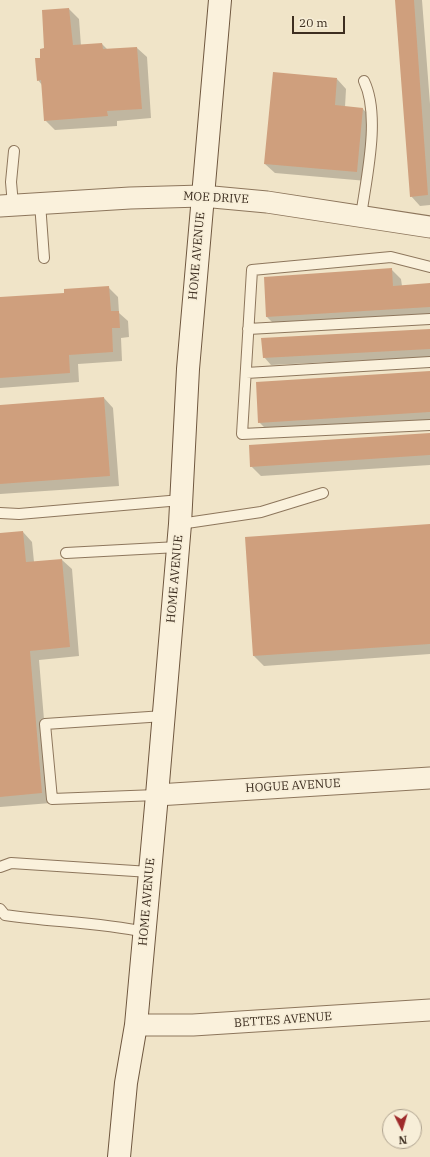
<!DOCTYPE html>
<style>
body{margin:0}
#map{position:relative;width:430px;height:1157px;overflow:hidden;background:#f0e4c8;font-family:"IBM Plex Serif",serif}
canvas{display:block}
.north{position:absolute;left:382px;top:1109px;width:40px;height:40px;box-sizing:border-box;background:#f7eed8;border:1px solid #ada18e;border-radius:50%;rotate:175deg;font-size:11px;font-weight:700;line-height:16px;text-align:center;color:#3d2e20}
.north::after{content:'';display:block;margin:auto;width:14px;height:18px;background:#9e2a2b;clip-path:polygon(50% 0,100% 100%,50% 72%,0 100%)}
.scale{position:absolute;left:292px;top:16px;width:53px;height:18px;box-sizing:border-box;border:2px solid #3d2e20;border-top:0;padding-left:5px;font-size:12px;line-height:14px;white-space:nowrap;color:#3d2e20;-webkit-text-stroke:3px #f7eed8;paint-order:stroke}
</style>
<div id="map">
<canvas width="430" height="1157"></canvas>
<div class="north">N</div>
<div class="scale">20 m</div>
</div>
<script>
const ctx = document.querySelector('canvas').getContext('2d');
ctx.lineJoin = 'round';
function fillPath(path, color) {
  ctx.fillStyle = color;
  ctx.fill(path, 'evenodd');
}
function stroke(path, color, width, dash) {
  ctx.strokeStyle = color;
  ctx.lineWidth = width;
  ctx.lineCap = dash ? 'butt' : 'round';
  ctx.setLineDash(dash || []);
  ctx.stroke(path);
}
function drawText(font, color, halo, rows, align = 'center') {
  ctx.font = font + ' "IBM Plex Serif",serif';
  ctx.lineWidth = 3.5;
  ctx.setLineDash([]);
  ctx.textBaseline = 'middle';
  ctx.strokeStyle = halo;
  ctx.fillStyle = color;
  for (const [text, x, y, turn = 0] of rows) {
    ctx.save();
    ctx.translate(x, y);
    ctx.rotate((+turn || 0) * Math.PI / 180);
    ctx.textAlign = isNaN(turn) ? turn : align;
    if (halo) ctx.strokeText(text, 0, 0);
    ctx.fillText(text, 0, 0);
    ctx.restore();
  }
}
fillPath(new Path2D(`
 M396,0H422L430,104V205L420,206L411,196Z
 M69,9L79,19L81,46L102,44L108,50L137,48L147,57L151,118L117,121V126L55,130L45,120L42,85L38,80L42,59Z
 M337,79L346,89L345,107L363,109L372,119L367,181L275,173L265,164Z
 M391,269L401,279L402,286L430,284V317L277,327L267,317L265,278Z
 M108,287L118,297L119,313L128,321L129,337L121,338L122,361L78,364L79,382L0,388V298L65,294Z
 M430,330V357L271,365L264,357Z
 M430,372V422L269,432L259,422Z
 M104,398L113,408L119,486L0,494V406Z
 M430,434V465L261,476L251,466Z
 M430,525V654L264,666L254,656L246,538Z
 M23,532L32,542L34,562L62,560L72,569L79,656L39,660L51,803L0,807V534Z`), '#0003');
fillPath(new Path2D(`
 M395,0H414L428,195L410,197Z
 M69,8L73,45L102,43L103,49L137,47L142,109L107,111L108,116L44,121L41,80L37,81L35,58H40V49L44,48L42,10Z
 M273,72L337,78L335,105L363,108L357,172L264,164Z
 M392,268L393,286L430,283V307L266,317L264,277Z
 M109,286L111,311H119L120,328H112L113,352L69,355L70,373L0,378V297L64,293V289Z
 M430,329V349L263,358L261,338Z
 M430,371V412L258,423L256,382Z
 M104,397L110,476L0,484V405Z
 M430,433V455L250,467L249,445Z
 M430,524V644L253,656L245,537Z
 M23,531L26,562L62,559L70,647L30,651L42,793L0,797V533Z`), '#cf9f7d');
const lane = new Path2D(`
 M40,203L44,258
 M13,205L11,182L14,151
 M361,216C366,179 381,116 364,81
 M430,267L391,257L252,270L242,434L430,425
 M248,329L430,319
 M246,373L430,362
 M0,513L19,514L181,500
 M180,524L261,512L323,493
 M66,553L178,547
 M157,795L52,799L45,724L164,716
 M0,867L11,863L150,872
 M0,909L5,915C51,922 98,922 145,932`);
const street = new Path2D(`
 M0,206L130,198L202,196L267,202L430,227
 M157,795L430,778
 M136,1025H193L430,1010`);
const secondary = new Path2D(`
 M119,1157L126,1083L136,1025L157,795L180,524L188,369L220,0`);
stroke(lane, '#8d765c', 12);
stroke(street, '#8d765c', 23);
stroke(secondary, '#6f573f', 24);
stroke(lane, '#faf1dc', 10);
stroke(street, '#faf1dc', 21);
stroke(secondary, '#faf1dc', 22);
drawText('12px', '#3d2e20', '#f7eed8', [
 ["MOE DRIVE",216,198,3],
 ["HOME AVENUE",197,256,-85],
 ["HOME AVENUE",175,579,-85],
 ["HOGUE AVENUE",293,786,-3],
 ["HOME AVENUE",147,902,-85],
 ["BETTES AVENUE",283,1020,-4]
]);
</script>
